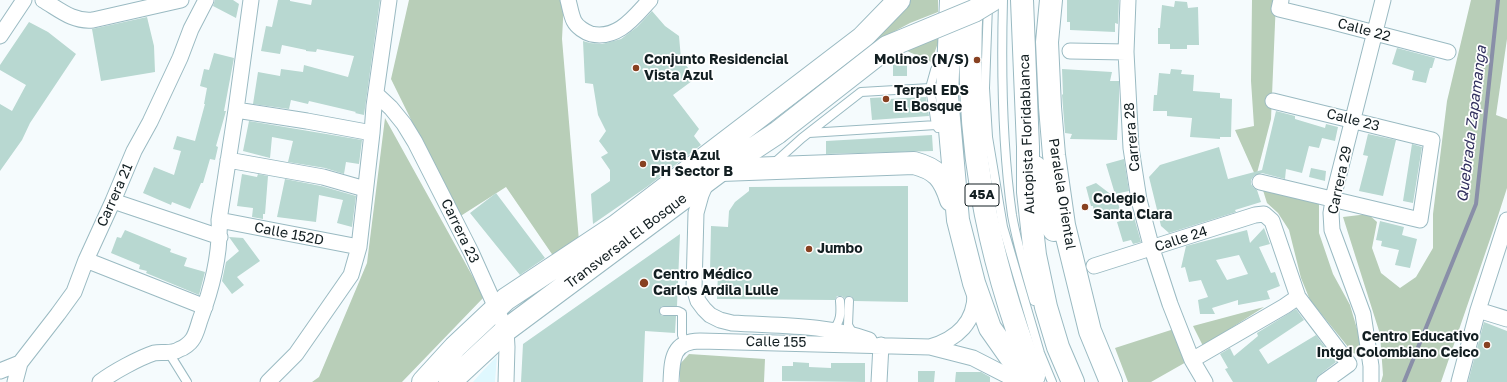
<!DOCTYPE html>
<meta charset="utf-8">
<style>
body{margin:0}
canvas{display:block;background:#f5fbfd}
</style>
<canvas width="1507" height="382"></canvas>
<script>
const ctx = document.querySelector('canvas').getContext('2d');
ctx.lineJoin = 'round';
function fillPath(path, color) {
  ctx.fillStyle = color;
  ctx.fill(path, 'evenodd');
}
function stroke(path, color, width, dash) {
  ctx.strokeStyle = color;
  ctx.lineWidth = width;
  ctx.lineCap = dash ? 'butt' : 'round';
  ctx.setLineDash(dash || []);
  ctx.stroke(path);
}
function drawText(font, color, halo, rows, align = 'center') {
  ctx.font = font + ' "Golos Text",sans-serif';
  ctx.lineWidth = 3.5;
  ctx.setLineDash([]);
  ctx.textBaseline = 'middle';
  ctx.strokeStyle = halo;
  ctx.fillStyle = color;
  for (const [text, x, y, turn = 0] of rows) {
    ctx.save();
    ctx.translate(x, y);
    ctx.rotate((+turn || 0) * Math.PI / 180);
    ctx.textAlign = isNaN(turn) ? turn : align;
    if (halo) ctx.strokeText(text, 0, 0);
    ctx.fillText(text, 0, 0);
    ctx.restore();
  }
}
fillPath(new Path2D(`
 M497,356L495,382H473L480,374Z`), '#dff8fe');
fillPath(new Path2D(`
 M409,0H564L562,39L579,241L556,260L506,187L459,217L391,79Z
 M906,0H938V12L910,23L884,37L828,79L868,43Z
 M1252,0H1276L1271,119L1256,177L1235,130L1254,126L1251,81Z
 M1471,0H1507V39L1496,115L1507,119V188L1498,216L1441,382H1381L1383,375L1380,334L1343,217L1368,214L1377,222L1372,248L1381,273L1400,288L1416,277L1433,248V214L1447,101Z
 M941,35L931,62L905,50Z
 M385,118L484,297L402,382H312L319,377L367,263Z
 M1262,187L1319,200V233L1333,274L1350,305L1365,356L1353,353L1310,300L1301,278L1289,230L1278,213L1267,203Z
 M1264,307L1203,346L1193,326Z
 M1174,329L1188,361L1151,382H1128L1115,348Z
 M689,354L765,359L764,382H680V364Z`), '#b8ceb8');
stroke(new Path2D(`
 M1404,382L1476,204L1498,0`), '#898fa8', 4);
fillPath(new Path2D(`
 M215,0H233L239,4L236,18L213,6Z
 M278,0H290V1L311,5L312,0H380L364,115L355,113L356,112L309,101L308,104L291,100L289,109L253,104L258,72L280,76L281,69L303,72L304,65L348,77L354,56L317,49L316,52L306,51V50L282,45L280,54L261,51L266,26L272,27Z
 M1067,0H1119L1118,24L1115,23V32L1070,30V22H1067Z
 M1175,1L1187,2L1188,8L1198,7L1199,45H1187V49H1170V44H1158V28H1160L1162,5L1174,7Z
 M652,11L665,26L679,36L681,59L696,78L673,95L699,129L694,136L701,145L648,186L593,224L591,194L610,181V170L601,157L608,153L599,141L606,131L598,115L593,84L585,83L583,41L590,43L602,44L621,39L637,27Z
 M147,17L154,46L155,72L101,81L92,29Z
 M29,22L48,32L76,54L30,123L22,140L0,171V104L12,111L26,85L0,70V65Z
 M1397,48L1435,58L1432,68H1430L1426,83L1412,80L1414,71L1392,64Z
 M214,53L234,58L224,111H226L216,146L218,147L215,160L210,159L203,183H201L190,209L172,202L171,205L143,193L154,167L174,175L181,151L173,149L177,136L195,141L205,104H204L207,88L200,86L204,69L209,70Z
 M893,63H907V76H893Z
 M1062,69L1112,72L1110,81H1119V100L1117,140L1070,139L1072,134L1065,133L1062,95L1063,94Z
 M1171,69L1182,70L1181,74L1194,75L1193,91L1220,93V98L1232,99L1231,137H1220V139L1190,137L1192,118L1167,116V111H1153L1154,95H1157L1159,73L1170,74Z
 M889,97V99L926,97L929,116L872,120L870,98Z
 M1276,111L1295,116V119L1325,128L1326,124L1338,127L1335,141L1322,138L1319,148L1309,146L1302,173L1286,169L1285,179L1262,173L1254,176L1251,180V184L1254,188L1257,190L1261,202L1235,210L1236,212L1169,233L1161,226L1149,177L1160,165L1219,147L1228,179L1262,170Z
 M249,121L362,140L359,164L346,162L344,174L325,168L288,162L293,141L272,137L270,158L243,151Z
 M1368,134L1396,140L1383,196L1359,191L1368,156L1363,155Z
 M932,135L933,151L826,154V141Z
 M1412,144L1422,147L1413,203L1403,201Z
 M1124,159L1129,191L1115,194L1106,164Z
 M1311,168L1326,171L1325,181L1309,177Z
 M242,174L257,177L258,174L268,176L265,214H263V219L252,217L253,208L237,206Z
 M285,179L321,186L356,196L352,227L337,223L343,200L319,195L316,222L277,217Z
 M1096,183L1117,199L1122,218L1112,219L1111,216L1095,219L1093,206H1091L1086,187Z
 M908,186V302L854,301L852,297L849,296L844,298L842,296H837L835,300L717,299L718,272H710L711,226L728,227L729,211L735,202L749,191V187Z
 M496,193L545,258L520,275L470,213Z
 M1134,217L1141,242L1133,244L1131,240L1123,242L1117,222Z
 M1380,221L1404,227L1402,235L1417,239L1410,268L1395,265L1399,250L1381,246L1382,241L1376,240Z
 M1264,228L1270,244L1259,247L1271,273L1275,272L1280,286L1267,291L1270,299L1238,305V300L1212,308L1215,314H1200L1198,300L1208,297L1201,280L1189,282L1185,267L1181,268L1186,246L1247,230L1250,243ZM1239,255L1248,274L1227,280L1216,260Z
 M125,230L171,249L170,252L187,258L184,266L205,272L199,295L146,273L147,271L139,269L140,265L111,253L117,237L121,238Z
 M680,234L677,306H662L659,311L662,316H676L675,333L645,331L643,382H521L523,344Z
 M229,237L243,238L260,261L237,277L244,285L232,294L222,281L226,262L239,251Z
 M1296,309L1304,320L1259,350L1268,364L1316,335L1336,362L1319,375L1315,382H1233L1225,369L1228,368L1220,354L1230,348L1234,356L1258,336L1257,333Z
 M1484,322L1507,331V382H1468Z
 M793,362L809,363V367L831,368V363H865V382L782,381V366H793Z
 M918,371H935L934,382H918Z
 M956,372H981L990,377V382H955Z`), '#b8d8d1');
const lane = new Path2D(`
 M1003,0C1001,72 1002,144 1012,215C1017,244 1026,273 1034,301
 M988,5L985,88L988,137L1003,227L1040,353L1052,382
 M938,128L936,125L930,88L935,70L942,55
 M809,133L936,125
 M773,164L802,138L861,92L930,88
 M849,301L848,325L853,334
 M664,311H678L682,313V335L685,343
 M833,330C841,321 841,313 840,301
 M169,353L187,382`);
const street = new Path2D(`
 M43,0C60,10 73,22 93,20L181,0
 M568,0C570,7 571,15 574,21C577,27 585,32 591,34C618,40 634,17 650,0
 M1128,0L1126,52L1131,148L1139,200L1152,249L1170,304L1192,360L1205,382
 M1281,0L1279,9L1329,21L1448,52
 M0,36L24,0
 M1070,51L1126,52
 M376,94L391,108L404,124L415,142L471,252L506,330L507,347L506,382
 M236,110L307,121L372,133
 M228,160L323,177L365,189
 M707,181L701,195L696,213L694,288L698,301L704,309L710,315L720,320L732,323C778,326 826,324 869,340
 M1260,182L1420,220L1432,140L1273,101
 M113,201L220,237
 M219,220L359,247
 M86,260L205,307
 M1094,266L1255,215L1264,214L1272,221L1298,297L1349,364L1324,382
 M1478,310L1507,319
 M930,347C957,339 976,322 975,292
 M1192,360L1285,306L1298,297
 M0,371L20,363
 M15,382L20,363L58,314L74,292L86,260L113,201L134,151L150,122L180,58L191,29L206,0
 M100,382C113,372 139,358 154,353C163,351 171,355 180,349C184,348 190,343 192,340C196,335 198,326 200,320C212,288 221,254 219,220L236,110L251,0
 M268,382L296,354L351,275L359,247L372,133L374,106L389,0
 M671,382C672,360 672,341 700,341L930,347L973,358L1012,378
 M879,382L881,345
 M1371,382V366L1363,314L1332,230L1331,213L1334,194L1383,0
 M1459,382L1478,310L1507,220`);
const primary = new Path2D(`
 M423,382L455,347L506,299L616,226L862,38L899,0
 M450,382L506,330L721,170L777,133`);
const highway = new Path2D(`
 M951,0L947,96L958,220L974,283L990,328L1028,382
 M972,0C964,134 985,251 1034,376
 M1022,0L1028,147V192L1035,255L1046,307L1058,347L1073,382
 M1051,0L1047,42L1050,107L1054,155L1064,225L1090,331L1111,382
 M1035,167L1054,230
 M721,170L914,163C937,169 944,178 951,200`);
stroke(lane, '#9abac2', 10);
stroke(street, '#9abac2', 17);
stroke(primary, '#9abac2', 24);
stroke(highway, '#9abac2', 24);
stroke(lane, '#fff', 8);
stroke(street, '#fff', 15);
stroke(primary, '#fff', 22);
stroke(highway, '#fff', 22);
const primaryBridge = new Path2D(`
 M777,133L887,47L974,11L992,0`);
stroke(primaryBridge, '#9abac2', 24, []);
stroke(primaryBridge, '#fff', 22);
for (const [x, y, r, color] of [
 [977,60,4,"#884121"],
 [636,68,4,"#884121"],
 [886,99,4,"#884121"],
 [643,164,4,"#884121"],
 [1085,207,4,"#884121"],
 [809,249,4,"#884121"],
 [644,283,5,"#884121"],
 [1487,345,4,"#884121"]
]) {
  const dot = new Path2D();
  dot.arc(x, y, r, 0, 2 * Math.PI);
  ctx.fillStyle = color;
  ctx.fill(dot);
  stroke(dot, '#fff', 1.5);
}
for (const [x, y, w] of [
 [982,195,34]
]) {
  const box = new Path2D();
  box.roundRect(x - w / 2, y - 11, w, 22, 3);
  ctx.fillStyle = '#fff';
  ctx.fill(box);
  stroke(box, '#131f22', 1);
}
drawText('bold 13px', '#131f22', null, [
 ["45A",982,195]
]);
drawText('14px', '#131f22', '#fff', [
 ["Calle 22",1364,30,15],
 ["Calle 23",1353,120,14],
 ["Autopista Floridablanca",1027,134,-92],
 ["Carrera 28",1132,137,-95],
 ["Carrera 29",1340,180,-78],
 ["Paralela Oriental",1062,194,81],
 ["Carrera 21",115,195,-66],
 ["Carrera 23",460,231,64],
 ["Calle 152D",289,234,11],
 ["Calle 24",1181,239,-18],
 ["Transversal El Bosque",626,241,-37],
 ["Calle 155",776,342,1]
]);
drawText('bold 14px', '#131f22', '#fff', [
 ["Conjunto Residencial",644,60],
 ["Vista Azul",644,76],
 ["Molinos (N/S)",969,60,"right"],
 ["Terpel EDS",894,91],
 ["El Bosque",894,107],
 ["Vista Azul",651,156],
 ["PH Sector B",651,172],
 ["Colegio",1093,199],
 ["Santa Clara",1093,215],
 ["Jumbo",817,249],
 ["Centro Médico",653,275],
 ["Carlos Ardila Lulle",653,291],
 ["Centro Educativo",1479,337,"right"],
 ["Intgd Colombiano Ceico",1479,353,"right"]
], 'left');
drawText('italic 15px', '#31305e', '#fff', [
 ["Quebrada Zapamanga",1472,124,-83]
]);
</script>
